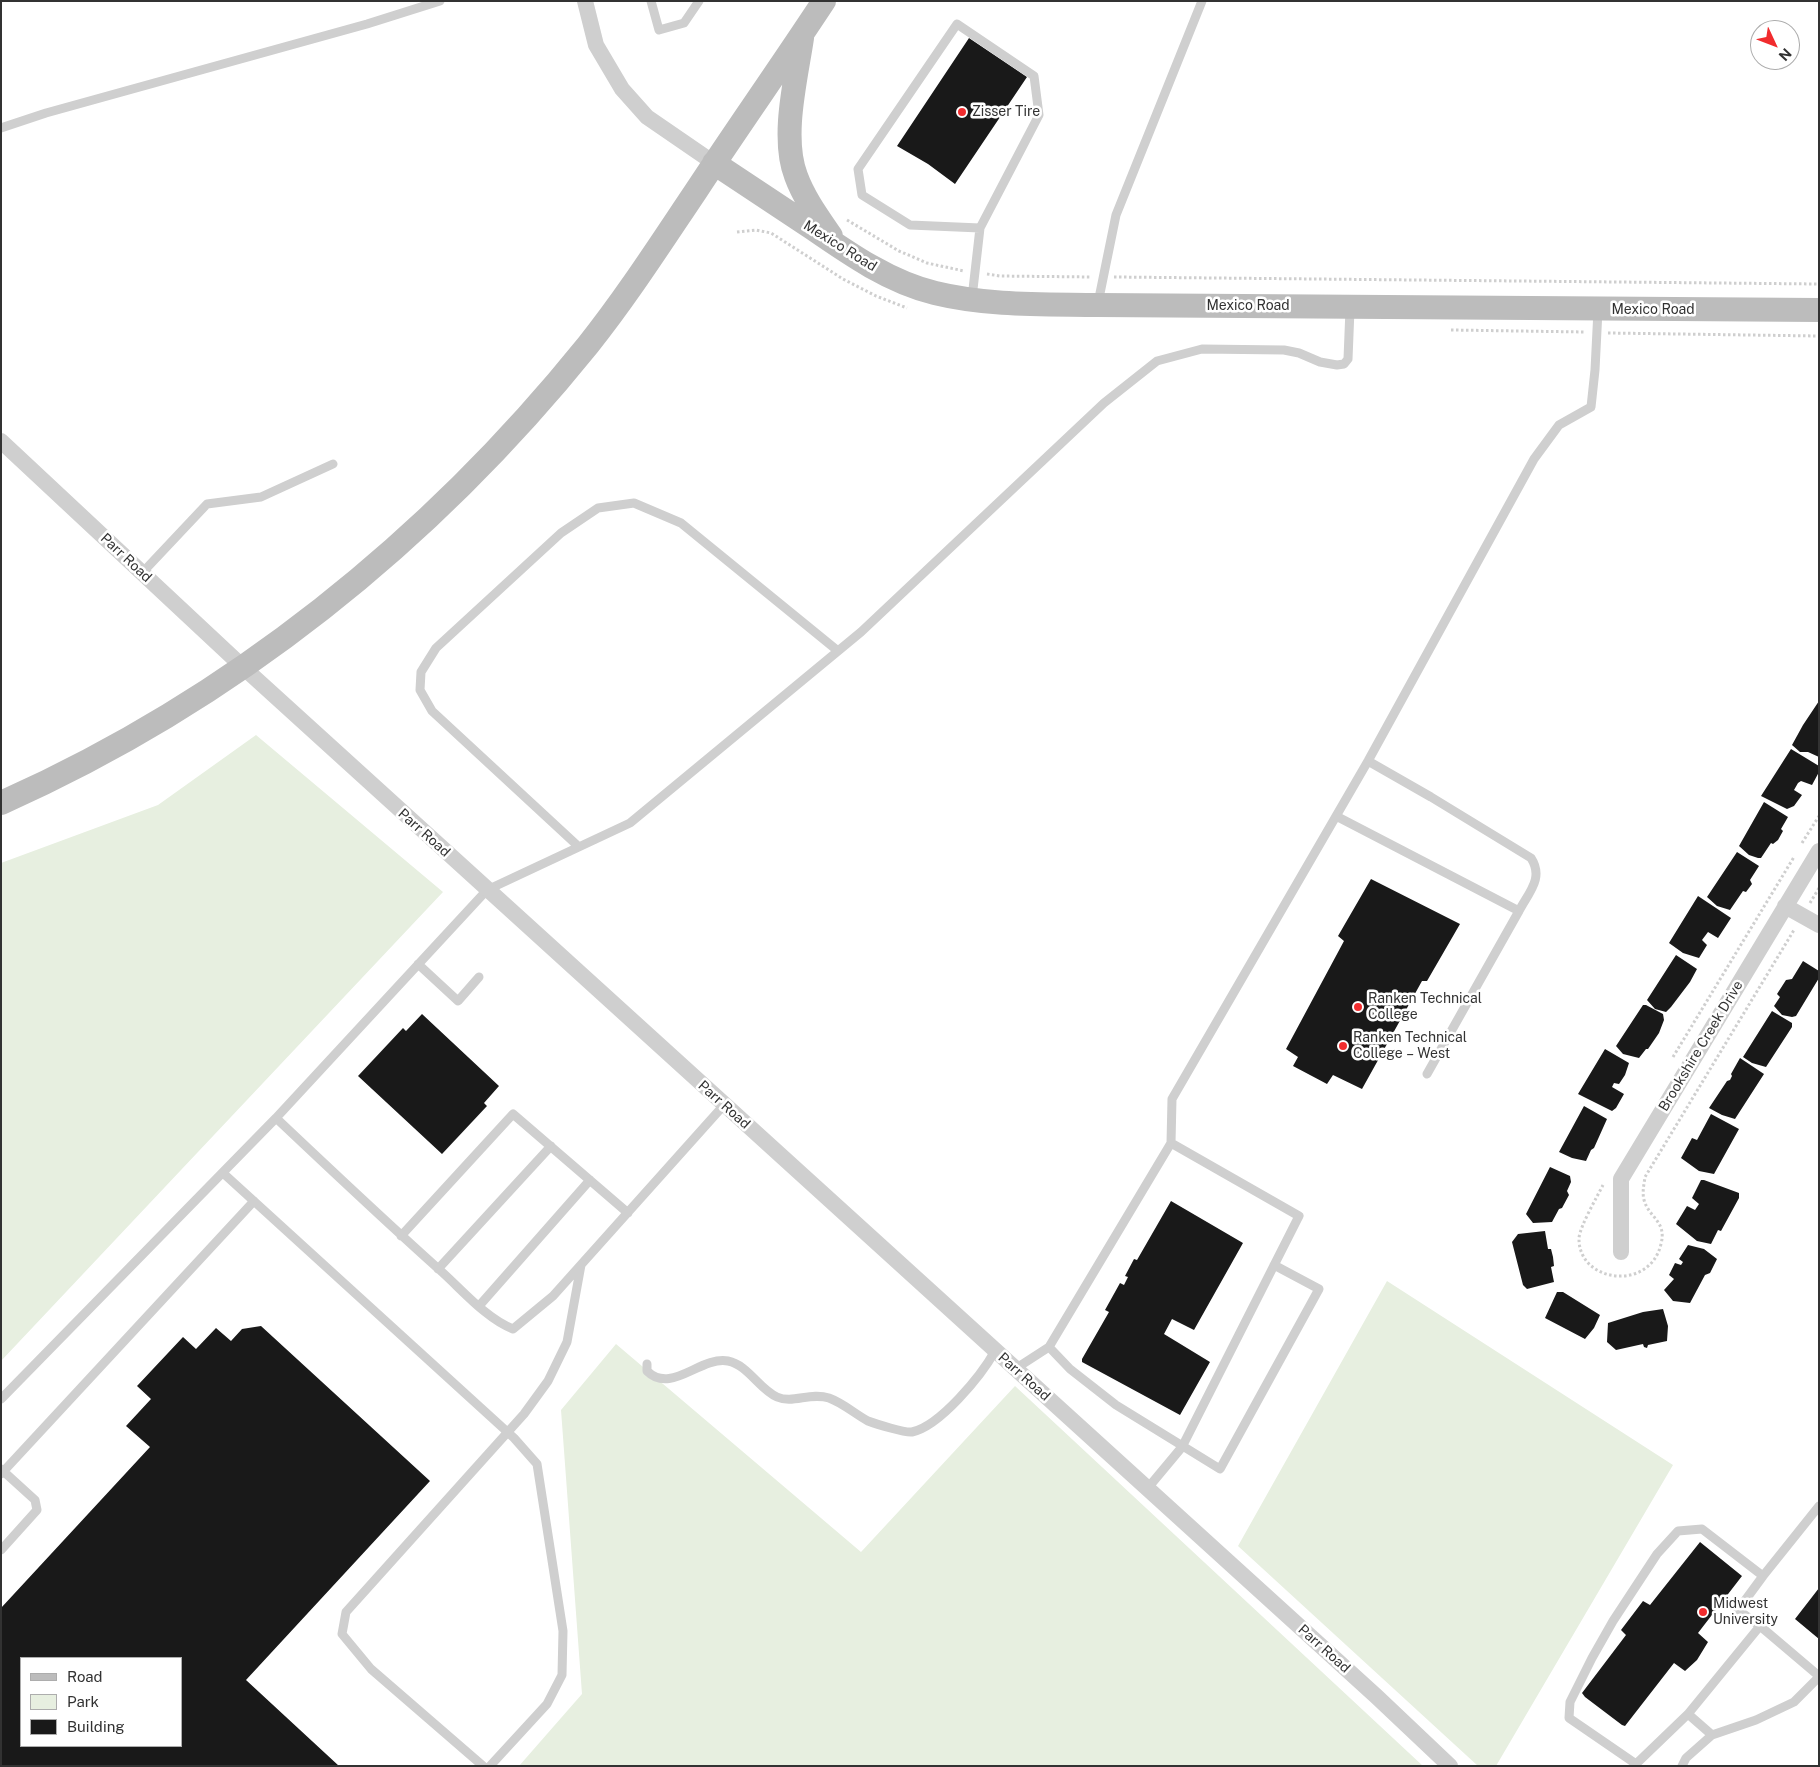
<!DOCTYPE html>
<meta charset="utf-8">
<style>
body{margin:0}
#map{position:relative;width:1820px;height:1767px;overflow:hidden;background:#fff;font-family:"Public Sans",sans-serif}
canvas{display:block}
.frame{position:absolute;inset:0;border:2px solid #323232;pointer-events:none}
.legend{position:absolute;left:20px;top:1657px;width:162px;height:90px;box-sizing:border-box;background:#fff;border:1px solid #adadad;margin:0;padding:6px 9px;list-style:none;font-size:15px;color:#323232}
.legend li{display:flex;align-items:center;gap:10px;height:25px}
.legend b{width:25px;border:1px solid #adadad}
.north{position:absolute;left:1750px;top:20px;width:50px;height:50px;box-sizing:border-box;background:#fff;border:1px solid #adadad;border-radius:50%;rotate:133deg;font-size:14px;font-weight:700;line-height:20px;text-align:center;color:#323232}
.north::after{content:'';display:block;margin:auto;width:18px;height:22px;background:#f12c2e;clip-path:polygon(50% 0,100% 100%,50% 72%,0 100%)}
</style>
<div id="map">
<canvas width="1820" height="1767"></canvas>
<div class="frame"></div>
<ul class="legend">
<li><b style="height:6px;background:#bcbcbc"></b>Road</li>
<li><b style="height:14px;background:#e7efe0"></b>Park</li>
<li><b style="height:14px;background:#191919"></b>Building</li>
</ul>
<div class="north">N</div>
</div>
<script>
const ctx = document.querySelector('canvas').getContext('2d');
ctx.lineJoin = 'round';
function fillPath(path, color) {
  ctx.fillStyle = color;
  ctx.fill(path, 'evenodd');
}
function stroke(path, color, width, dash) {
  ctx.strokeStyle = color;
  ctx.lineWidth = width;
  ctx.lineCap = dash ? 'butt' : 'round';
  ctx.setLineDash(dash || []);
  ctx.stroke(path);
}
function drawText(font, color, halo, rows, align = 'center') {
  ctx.font = font + ' "Public Sans",sans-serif';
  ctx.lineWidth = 5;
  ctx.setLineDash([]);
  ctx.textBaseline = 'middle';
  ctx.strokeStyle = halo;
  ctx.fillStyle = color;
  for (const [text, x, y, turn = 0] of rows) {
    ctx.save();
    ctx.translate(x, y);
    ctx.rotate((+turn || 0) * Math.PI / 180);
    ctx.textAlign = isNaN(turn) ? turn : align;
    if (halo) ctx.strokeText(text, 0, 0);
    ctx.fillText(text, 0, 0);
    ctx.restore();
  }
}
fillPath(new Path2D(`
 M256,735L443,892L1,1361V863L158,805Z
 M1387,1281L1673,1465L1496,1766H1478L1238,1546Z
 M616,1344L861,1552L1015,1386L1423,1766H519L582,1694L561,1410Z`), '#e7efe0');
fillPath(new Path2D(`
 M969,38L1027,77L955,184L928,164L897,146Z
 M1819,701V757L1808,752H1800L1792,745L1803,725Z
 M1791,749L1819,766V772L1812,785L1801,781L1798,783L1794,790L1802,795L1794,806L1787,809L1761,796Z
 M1764,802L1788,817L1781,829L1783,831L1778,840L1773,844L1771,843L1761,858H1758L1749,855L1739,846Z
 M1737,852L1759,866L1750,880L1752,884L1746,892L1743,891L1730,910L1717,906L1707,897Z
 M1371,879L1460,924L1427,981H1422L1362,1089L1333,1075L1327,1084L1293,1066L1298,1057L1286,1049L1344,941L1338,936Z
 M1698,896L1731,918L1718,938L1708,932L1702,940L1707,945L1699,958L1683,953L1669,943Z
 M1676,955L1697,969L1690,982L1671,1007L1666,1012L1655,1009L1647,1000Z
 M1803,961L1819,971V978L1796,1016L1792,1017L1782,1015L1774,1006L1780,997L1777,994L1786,980L1792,979Z
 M1643,1005H1646L1663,1014L1664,1020L1659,1033L1648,1049H1646L1639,1058L1623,1054L1616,1046Z
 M1772,1011L1792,1023V1027L1766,1067L1752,1063L1743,1057Z
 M422,1014L499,1086L484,1103L487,1106L442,1154L358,1076L403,1028L406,1031Z
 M1605,1049L1629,1063L1625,1075L1619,1084L1614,1083L1612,1087L1624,1094L1616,1108L1612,1111L1578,1094Z
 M1740,1058L1764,1074L1735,1119L1722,1115L1709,1108L1727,1081L1730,1080L1732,1076L1731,1074Z
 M1584,1106L1607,1119L1594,1148L1591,1150L1586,1161L1572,1158L1559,1152Z
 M1711,1114L1739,1129L1714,1174L1699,1171L1681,1158L1692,1138L1697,1140Z
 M1550,1167L1570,1176L1571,1182L1567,1191L1569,1195L1562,1208L1559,1209L1552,1222L1533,1223L1526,1214Z
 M1701,1180H1704L1739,1193V1198L1721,1231L1718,1230L1711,1244L1697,1241L1676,1224L1687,1206L1695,1210L1699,1204L1692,1198Z
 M1171,1201L1243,1243L1194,1330L1172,1319L1164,1334L1210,1362L1180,1415L1082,1362V1359L1109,1312L1105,1310L1120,1283L1124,1285L1128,1277L1125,1276L1134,1259L1137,1260Z
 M1545,1231L1548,1249H1551L1553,1257L1554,1266L1551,1267L1554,1282L1527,1289L1523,1285L1512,1242L1518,1234Z
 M1688,1245L1704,1249L1717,1259L1710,1273L1705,1275L1690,1303L1673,1301L1664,1290L1674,1279L1669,1275L1675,1263L1681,1265L1683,1262L1679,1259Z
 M1557,1292H1563L1600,1315L1594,1328L1585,1339L1545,1318Z
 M1663,1309L1668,1326L1667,1341L1648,1345L1647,1348L1644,1347L1643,1344L1616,1350L1607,1342L1608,1323L1643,1312Z
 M261,1326L430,1481L246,1680L339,1766H1V1608L150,1447L126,1426L151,1399L137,1386L183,1337L196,1349L216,1328L231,1341L242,1329ZM21,1658H181V1746H21Z
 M1700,1542L1742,1576L1698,1633L1708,1642L1697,1660L1685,1671L1674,1663L1625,1726L1622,1725L1585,1697L1582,1693L1626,1635L1621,1630L1643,1601L1650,1605Z
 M1819,1588V1639L1795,1619Z`), '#191919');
stroke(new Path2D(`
 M847,220L899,251L927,263L964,271
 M737,232L756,230L771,233L843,279L876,296L907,308
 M987,274L1000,276L1091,277
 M1114,277L1819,284
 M1451,330L1585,332
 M1608,333L1819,336
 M1802,843L1819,816
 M1810,903L1819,888
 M1673,1057L1794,857
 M1603,1185C1597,1197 1580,1226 1579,1238C1578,1283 1650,1292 1661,1244C1667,1221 1649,1218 1644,1200C1642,1192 1644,1185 1645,1177L1794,930`), '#cfcfcf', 3, [2.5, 2.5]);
stroke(new Path2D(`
 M651,1L659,30L684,23L699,1
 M1,128L46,113L367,24L440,1
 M972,298L980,228L1039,115L1034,76L957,24L858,169L862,195L910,225L980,228
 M1098,303L1116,215L1202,1
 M142,573L207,504L261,497L333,464
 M1336,816L1519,911C1529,892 1544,878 1531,858L1431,797L1368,761
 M579,847L432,711L420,690L421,672L436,648L561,533L598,508L634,503L681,523L838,651
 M418,964L458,1001L479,977
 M1427,1074L1519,911
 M724,1105L553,1296L513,1329C487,1319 463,1291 442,1272C386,1222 331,1170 276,1118L487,890L630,823L861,632L1104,403L1157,361L1202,349L1284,350L1299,353L1320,362L1337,365L1344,364L1348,359L1350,309
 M1171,1143L1172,1099L1368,761L1534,459L1559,425L1591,407L1595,370L1598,310
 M223,1173L514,1438L537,1464L563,1631L562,1675L547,1704L490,1766
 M401,1236L513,1114L628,1213
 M438,1269L551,1146
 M479,1306L590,1180
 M1049,1347L1070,1369L1116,1405L1220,1469L1319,1289L1274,1265
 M647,1364V1371C671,1395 700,1356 728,1361C748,1365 759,1389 777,1397C793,1404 810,1392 829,1398C843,1403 855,1414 868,1421C876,1424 905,1433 912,1432C940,1426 981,1376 995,1351
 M1015,1369L1049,1347L1171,1143L1299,1216L1182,1447L1147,1489
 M1,1399L276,1118
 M1,1469L35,1500L37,1510L1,1550
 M1,1474L254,1201
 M1763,1576L1819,1506
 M1688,1714L1636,1764L1569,1718L1570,1702L1592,1658L1613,1621L1657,1554L1678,1531L1702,1529L1763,1576L1738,1610L1760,1626
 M1712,1735L1688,1714L1760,1626L1819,1676
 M483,1766L371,1669L342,1634L346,1612L524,1414L548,1381L567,1342L581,1265
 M1682,1766L1686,1758L1712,1735L1756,1720L1794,1702L1819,1677`), '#cfcfcf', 9);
stroke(new Path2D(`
 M585,1L596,45L622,89L647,117L714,163
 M1,441L244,668L1376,1696L1450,1766
 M1785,906L1819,925
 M1621,1252V1179L1819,851`), '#cfcfcf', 16);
stroke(new Path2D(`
 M802,38C796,79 781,137 796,176C804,198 818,217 831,236
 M714,163C746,184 777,205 809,226C848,253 889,282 935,293C988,306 1044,304 1098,305L1819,310
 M1,803C232,700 430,541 588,345C627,296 661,243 696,191C738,127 782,65 824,1`), '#bcbcbc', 24);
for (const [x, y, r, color] of [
 [962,112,5,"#f12c2e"],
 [1358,1007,5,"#f12c2e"],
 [1343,1046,5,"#f12c2e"],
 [1703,1612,5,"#f12c2e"]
]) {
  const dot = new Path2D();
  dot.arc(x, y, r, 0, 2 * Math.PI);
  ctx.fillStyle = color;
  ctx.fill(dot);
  stroke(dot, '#fff', 2);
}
drawText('14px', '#323232', '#fff', [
 ["Zisser Tire",972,112],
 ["Ranken Technical",1368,999],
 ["College",1368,1015],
 ["Ranken Technical",1353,1038],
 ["College – West",1353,1054],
 ["Midwest",1713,1604],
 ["University",1713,1620]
], 'left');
drawText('14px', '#323232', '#fff', [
 ["Mexico Road",840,246,32],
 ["Mexico Road",1248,306],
 ["Mexico Road",1653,310],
 ["Parr Road",126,558,43],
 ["Parr Road",424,833,42],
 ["Brookshire Creek Drive",1701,1046,-59],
 ["Parr Road",724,1105,42],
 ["Parr Road",1024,1377,42],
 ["Parr Road",1324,1649,42]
]);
</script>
